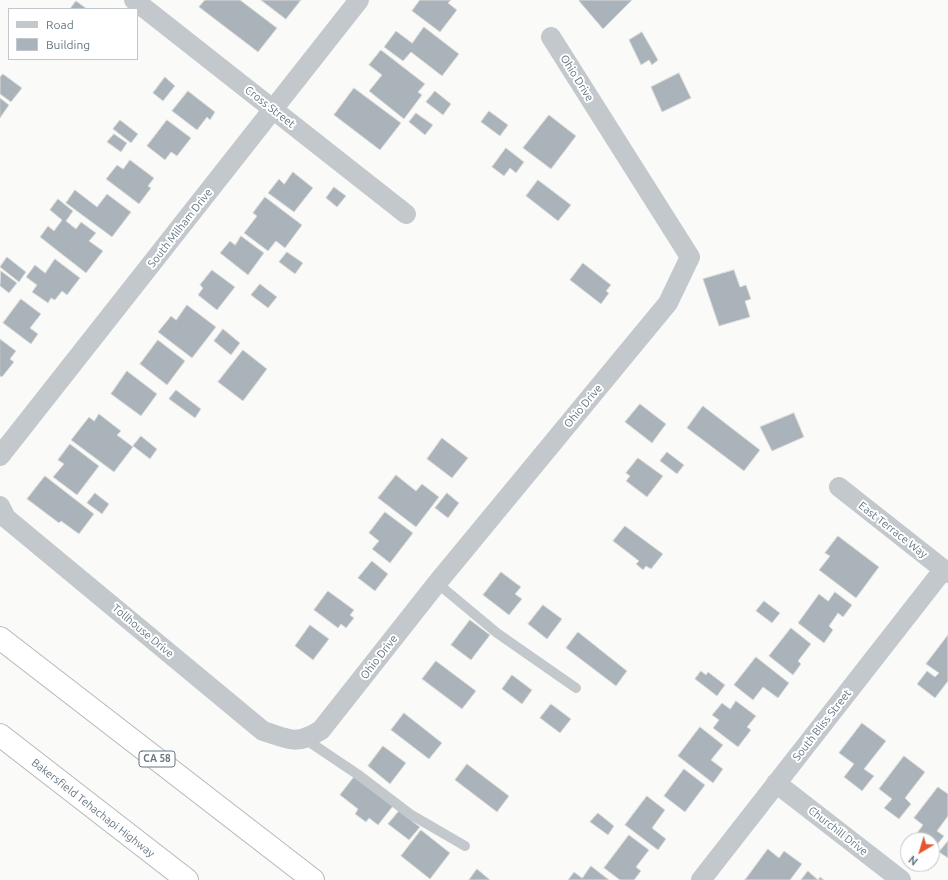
<!DOCTYPE html>
<style>
body{margin:0}
#map{position:relative;width:948px;height:880px;overflow:hidden;background:#fafaf8;font-family:Ubuntu,sans-serif}
canvas{display:block}
.legend{position:absolute;left:8px;top:8px;width:130px;height:52px;box-sizing:border-box;background:#fff;border:1px solid #c1c8cd;margin:0;padding:5px 7px;list-style:none;font-size:12px;color:#657683}
.legend li{display:flex;align-items:center;gap:8px;height:20px}
.legend b{width:20px;border:1px solid #c1c8cd}
.north{position:absolute;left:900px;top:832px;width:40px;height:40px;box-sizing:border-box;background:#fff;border:1px solid #c1c8cd;border-radius:50%;rotate:218deg;font-size:11px;font-weight:700;line-height:16px;text-align:center;color:#657683}
.north::after{content:'';display:block;margin:auto;width:14px;height:18px;background:#e4572e;clip-path:polygon(50% 0,100% 100%,50% 72%,0 100%)}
</style>
<div id="map">
<canvas width="948" height="880"></canvas>
<ul class="legend">
<li><b style="height:5px;background:#c3c8cc"></b>Road</li>
<li><b style="height:11px;background:#aab3b9"></b>Building</li>
</ul>
<div class="north">N</div>
</div>
<script>
const ctx = document.querySelector('canvas').getContext('2d');
ctx.lineJoin = 'round';
function fillPath(path, color) {
  ctx.fillStyle = color;
  ctx.fill(path, 'evenodd');
}
function stroke(path, color, width, dash) {
  ctx.strokeStyle = color;
  ctx.lineWidth = width;
  ctx.lineCap = dash ? 'butt' : 'round';
  ctx.setLineDash(dash || []);
  ctx.stroke(path);
}
function drawText(font, color, halo, rows, align = 'center') {
  ctx.font = font + ' Ubuntu,sans-serif';
  ctx.lineWidth = 4;
  ctx.setLineDash([]);
  ctx.textBaseline = 'middle';
  ctx.strokeStyle = halo;
  ctx.fillStyle = color;
  for (const [text, x, y, turn = 0] of rows) {
    ctx.save();
    ctx.translate(x, y);
    ctx.rotate((+turn || 0) * Math.PI / 180);
    ctx.textAlign = isNaN(turn) ? turn : align;
    if (halo) ctx.strokeText(text, 0, 0);
    ctx.fillText(text, 0, 0);
    ctx.restore();
  }
}
const building = new Path2D(`
 M205,0H240L277,28L258,52L199,7Z
 M261,0H301L286,19Z
 M420,0H451L448,3L457,10L440,32L412,11Z
 M580,0H632L603,29L579,1Z
 M76,1L87,9H70Z
 M424,27L459,54L442,76L411,52L403,61L384,47L396,31L412,43Z
 M642,32L658,60L652,65L649,60L641,65L629,40Z
 M381,50L425,84L418,92L422,95L404,119L369,91L382,75L369,65Z
 M679,73L691,98L662,112L651,87Z
 M3,74L22,88L11,102L0,94V77Z
 M165,77L175,86L163,101L153,93Z
 M354,88L401,123L380,150L334,115Z
 M188,91L215,112L210,120L207,117L197,130L172,111Z
 M435,91L451,104L443,115L426,102Z
 M0,98L9,105L0,118Z
 M489,111L508,125L500,136L481,122Z
 M416,113L433,125L425,135L409,122Z
 M549,115L576,136L551,169L523,148Z
 M120,120L138,134L131,143L113,129Z
 M167,120L191,138L177,156L171,152L165,160L147,146Z
 M114,134L127,143L121,152L107,142Z
 M506,148L524,162L516,173L510,168L504,176L492,167Z
 M130,160L154,178L148,186L151,188L139,204L106,179L117,165L123,169Z
 M293,172L313,188L294,212L268,193L279,179L284,184Z
 M538,180L571,205L558,221L526,196Z
 M334,187L346,196L337,207L326,198Z
 M75,190L97,207L107,194L131,212L112,237L66,203Z
 M265,197L302,225L285,248L276,241L268,251L244,233L257,216L253,213Z
 M58,199L73,211L66,221L76,229L81,222L96,233L89,241L103,251L86,273L40,237L48,226L54,231L62,220L50,210Z
 M241,236L264,253L248,275L220,253L230,241L235,245Z
 M287,252L303,263L295,274L279,262Z
 M7,257L26,272L19,282L0,267Z
 M55,259L80,278L67,295L62,291L55,300L51,298L48,303L32,292L37,285L26,277L35,265L45,273Z
 M583,263L611,285L606,291L609,293L601,304L570,280Z
 M212,270L235,287L217,310L198,295L203,288L200,285Z
 M734,270L740,287L746,285L751,299L745,301L750,317L719,326L703,279Z
 M1,271L17,283L9,293L0,286Z
 M260,284L277,297L268,308L251,295Z
 M21,299L41,314L30,328L38,334L31,344L3,323Z
 M187,305L216,327L192,358L158,332L171,316L176,320Z
 M223,329L240,343L231,355L214,341Z
 M0,339L16,351L10,359L14,362L2,377L0,376Z
 M158,340L185,361L167,385L140,364Z
 M243,350L267,369L243,401L218,382Z
 M127,371L157,394L141,416L111,394Z
 M176,390L201,409L195,418L169,399Z
 M640,404L666,424L652,443L625,422Z
 M703,406L760,450L744,471L687,428Z
 M794,413L804,437L772,451L760,427Z
 M99,414L121,431L117,435L133,447L114,472L71,440L89,417L94,421Z
 M141,436L157,449L150,459L133,446Z
 M442,438L468,458L452,478L427,459Z
 M70,444L99,466L77,495L53,477L64,464L58,460Z
 M667,452L684,465L677,474L660,461Z
 M638,458L663,476L647,497L626,481L630,476L626,473Z
 M396,475L416,491L422,484L439,497L416,527L378,498Z
 M45,476L94,514L79,534L61,521L59,523L27,499Z
 M95,493L109,504L102,514L87,503Z
 M447,493L459,503L448,518L435,508Z
 M385,512L413,533L390,563L372,549L379,541L369,533Z
 M625,526L663,554L651,569L646,566L643,570L636,564L639,561L613,541Z
 M838,536L879,567L856,598L819,570L830,556L825,553Z
 M372,561L388,574L375,591L358,578Z
 M501,572L521,587L515,594L522,599L509,615L483,595Z
 M328,591L354,610L350,615L354,618L346,628L341,624L338,628L314,610Z
 M835,592L852,605L843,617L838,613L829,626L833,630L824,643L798,623L819,594L828,601Z
 M764,601L780,613L772,623L756,611Z
 M543,605L562,619L547,639L528,624Z
 M470,620L490,635L471,660L451,645Z
 M310,625L329,639L313,660L295,646Z
 M791,628L811,644L798,661L801,664L793,675L769,656Z
 M578,632L627,671L616,686L566,648Z
 M948,635V681L935,698L917,684L927,671L935,677L939,673L926,664Z
 M756,657L789,683L778,698L763,687L753,700L734,685Z
 M436,661L476,691L462,709L422,679Z
 M701,671L706,675L708,672L725,685L717,696L695,679Z
 M512,675L532,690L522,704L502,689Z
 M736,701L756,716L747,727L751,730L738,747L713,728L719,720L712,715L722,703L730,709Z
 M551,704L571,719L560,733L540,718Z
 M404,713L442,743L429,759L391,730Z
 M862,723L886,741L864,769L874,776L862,791L844,777L854,764L839,753Z
 M700,727L723,745L711,760L723,769L713,783L678,756Z
 M383,746L406,763L390,784L368,766Z
 M904,756L925,772L905,798L911,804L899,819L884,808L892,799L879,789Z
 M467,764L509,796L497,812L455,780Z
 M684,769L705,785L685,812L664,796Z
 M354,777L393,806L378,825L369,818L366,822L355,814L358,809L340,795Z
 M938,787L948,794V816L937,831L944,836L935,847L932,845V840H926L917,833L923,825L914,818Z
 M647,796L665,810L652,828L666,839L658,850L625,825Z
 M399,811L420,827L409,840L388,824Z
 M598,813L614,826L608,835L590,822Z
 M421,830L450,853L430,879L401,856Z
 M629,835L649,850L636,867L641,871L634,880H620L604,868Z
 M948,841V858L939,852Z
 M768,849L779,858L784,851L802,864L790,880H745Z
 M591,866L609,880H568L574,872L582,878Z
 M477,869L490,880H469Z
 M808,871L818,880L820,877L824,880H801Z`);
fillPath(building, '#aab3b9');
stroke(building, '#dcdcda', 1);
const motorway = new Path2D(`
 M0,638L313,880
 M0,735L187,880`);
stroke(motorway, '#b4b9bd', 24);
stroke(new Path2D(`
 M437,583L497,633L576,688
 M305,739L360,776L410,814L465,846`), '#c3c8cc', 10);
stroke(new Path2D(`
 M134,0L406,214
 M0,456L359,0
 M839,487L948,573
 M0,506L6,518L263,731C289,739 296,746 321,730L437,583L668,303L690,257L551,37
 M776,783L901,880
 M701,880L944,569`), '#c3c8cc', 20);
stroke(motorway, '#fff', 22);
for (const [x, y, w] of [
 [157,759,36]
]) {
  const box = new Path2D();
  box.roundRect(x - w / 2, y - 8, w, 16, 3);
  ctx.fillStyle = '#fff';
  ctx.fill(box);
  stroke(box, '#657683', 1);
}
drawText('bold 10px', '#657683', null, [
 ["CA 58",157,759]
]);
drawText('11px', '#657683', '#fff', [
 ["Ohio Drive",577,78,58],
 ["Cross Street",270,107,38],
 ["South Milham Drive",180,228,-52],
 ["Ohio Drive",583,406,-50],
 ["East Terrace Way",893,530,38],
 ["Tollhouse Drive",143,631,40],
 ["Ohio Drive",379,657,-52],
 ["South Bliss Street",822,725,-52],
 ["Bakersfield Tehachapi Highway",93,808,38],
 ["Churchill Drive",838,831,38]
]);
</script>
